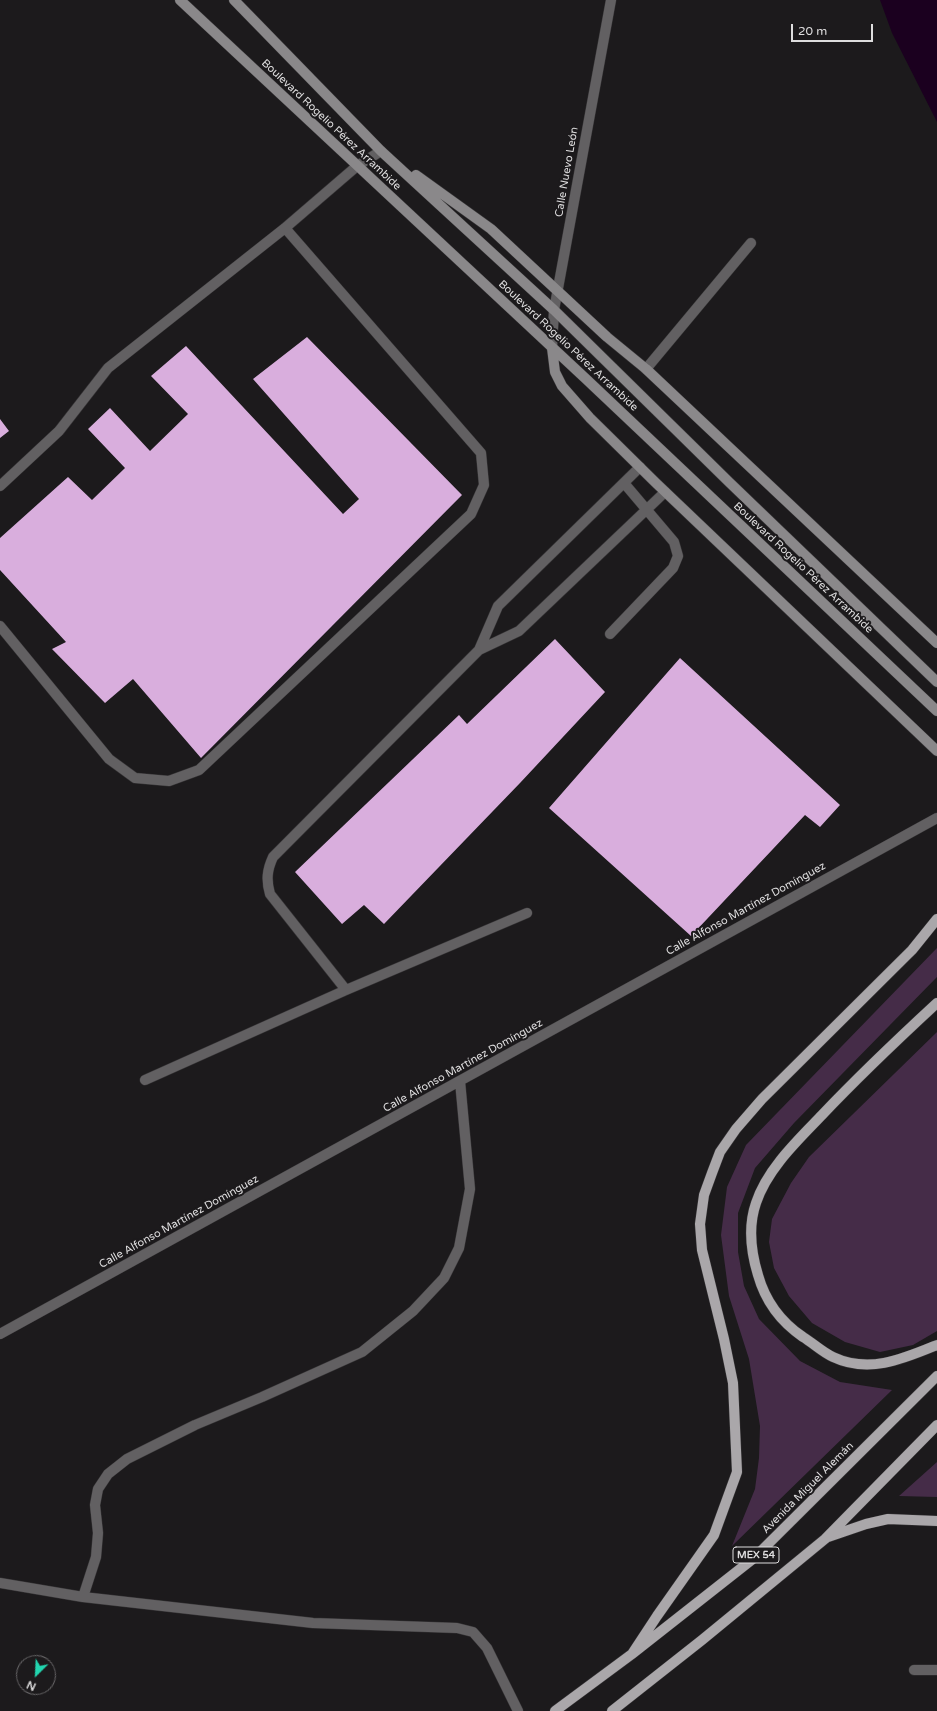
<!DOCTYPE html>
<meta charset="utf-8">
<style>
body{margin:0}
#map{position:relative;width:937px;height:1711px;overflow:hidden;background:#1c1a1c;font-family:"Varela Round",sans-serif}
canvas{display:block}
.north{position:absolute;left:16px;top:1655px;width:40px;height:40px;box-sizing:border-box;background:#1c1a1c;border:1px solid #6a686a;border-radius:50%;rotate:204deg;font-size:11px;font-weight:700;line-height:16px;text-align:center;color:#deddde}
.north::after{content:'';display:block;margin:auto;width:14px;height:18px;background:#22d5af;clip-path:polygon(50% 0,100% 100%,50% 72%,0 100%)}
.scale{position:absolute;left:791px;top:24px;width:82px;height:18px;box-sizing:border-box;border:2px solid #deddde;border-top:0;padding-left:5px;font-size:12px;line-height:14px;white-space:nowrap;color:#deddde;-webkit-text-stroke:3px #1c1a1c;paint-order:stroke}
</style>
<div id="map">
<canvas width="937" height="1711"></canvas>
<div class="north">N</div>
<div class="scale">20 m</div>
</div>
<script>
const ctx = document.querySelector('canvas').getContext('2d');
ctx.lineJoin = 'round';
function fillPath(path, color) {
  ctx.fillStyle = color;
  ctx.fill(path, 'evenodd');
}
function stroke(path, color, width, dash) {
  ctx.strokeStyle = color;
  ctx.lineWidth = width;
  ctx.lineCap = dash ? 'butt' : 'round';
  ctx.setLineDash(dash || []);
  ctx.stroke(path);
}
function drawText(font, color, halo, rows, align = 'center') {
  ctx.font = font + ' "Varela Round",sans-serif';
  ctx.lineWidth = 4;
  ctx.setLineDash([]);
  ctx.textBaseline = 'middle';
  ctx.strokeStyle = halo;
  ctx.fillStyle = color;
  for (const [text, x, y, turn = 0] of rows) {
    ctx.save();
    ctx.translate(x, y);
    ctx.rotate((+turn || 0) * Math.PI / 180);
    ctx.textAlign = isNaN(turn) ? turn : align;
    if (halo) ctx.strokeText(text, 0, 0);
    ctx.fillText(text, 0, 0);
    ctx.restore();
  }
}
fillPath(new Path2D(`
 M937,948V977L794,1123L755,1168L738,1213V1252L744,1286L759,1319L800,1361L840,1382L892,1390L732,1546L755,1489L759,1458L760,1426L749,1359L729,1296L721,1235L727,1187L746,1145Z
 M937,1032V1331L913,1345L880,1352L845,1342L812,1323L789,1296L774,1268L769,1242L772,1219L791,1183L809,1157Z
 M937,1462V1497L899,1496Z`), '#452c48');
fillPath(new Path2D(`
 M880,0H937V122L892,33Z`), '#1b001f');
fillPath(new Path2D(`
 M307,337L462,495L201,758L133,679L105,703L52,649L66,642L0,570V538L68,477L92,500L125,468L88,429L110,408L150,451L188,414L151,376L186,346L343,514L359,499L253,379Z
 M0,419L9,431L0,438Z
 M555,639L605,692L520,783L384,924L364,905L342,924L295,872L459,715L467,724Z
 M680,658L840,805L820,827L805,815L691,936L549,808Z`), '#d9aedd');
const lane = new Path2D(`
 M646,369L751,243
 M0,486L59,431L108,368L285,228L357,166L381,151
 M0,626L109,759L135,778L169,781L199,770L471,514L484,485L481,453L285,228
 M610,634L673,568L678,556L674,542L624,483
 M479,650L498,606L640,467
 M346,990L270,894C266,880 267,870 273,857L479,650L519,631L665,492
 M145,1080L346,990L527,913`);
const street = new Path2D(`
 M552,348L554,310L611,0
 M0,1334L937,818
 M0,1583L83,1597L96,1557L98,1533L95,1505L98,1489L108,1474L127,1459L195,1425L262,1397L362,1352L413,1311L444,1278L459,1248L470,1189L460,1081
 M83,1597L313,1623L457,1628L473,1632L487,1648L518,1711
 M914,1670H937`);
const secondary = new Path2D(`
 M180,0L585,378L937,711
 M234,0L381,151L554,310L730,483L937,682
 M416,175L491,229L607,337L646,369L937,643
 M552,348L555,372L562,386L590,418L657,484L937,751`);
const primary = new Path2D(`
 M937,1003C898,1039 859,1076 822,1115C798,1140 767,1169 756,1203C748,1226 751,1252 758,1275C765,1300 781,1322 803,1337C813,1343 822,1352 833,1357C869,1374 903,1359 937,1345
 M828,1537L866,1524L888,1519L937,1521
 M632,1654L657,1616L714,1535L737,1472L733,1383L724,1339L702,1250L700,1224L704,1195L712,1173L720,1152L736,1129L762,1099L912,950L937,919
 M555,1711L632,1654L754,1558L937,1376
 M612,1711L702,1640L825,1539L937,1425`);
stroke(lane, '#373537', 11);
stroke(street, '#373537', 11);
stroke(secondary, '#373537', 11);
stroke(primary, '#373537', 11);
stroke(lane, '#626062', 10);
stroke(street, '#626062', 10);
stroke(secondary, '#8a888a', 10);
stroke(primary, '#aaa7aa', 10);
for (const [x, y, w] of [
 [756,1555,46]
]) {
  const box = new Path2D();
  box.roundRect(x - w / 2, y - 8, w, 16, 3);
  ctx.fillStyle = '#1c1a1c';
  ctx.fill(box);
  stroke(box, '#deddde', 1);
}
drawText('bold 10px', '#deddde', null, [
 ["MEX 54",756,1555]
]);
drawText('11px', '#deddde', '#1c1a1c', [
 ["Boulevard Rogelio Pérez Arrambide",331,125,43],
 ["Calle Nuevo León",567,172,-80],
 ["Boulevard Rogelio Pérez Arrambide",568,346,43],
 ["Boulevard Rogelio Pérez Arrambide",803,568,43],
 ["Calle Alfonso Martínez Domínguez",746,909,-29],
 ["Calle Alfonso Martínez Domínguez",463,1066,-29],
 ["Calle Alfonso Martínez Domínguez",179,1222,-29],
 ["Avenida Miguel Alemán",808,1488,-45]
]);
</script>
